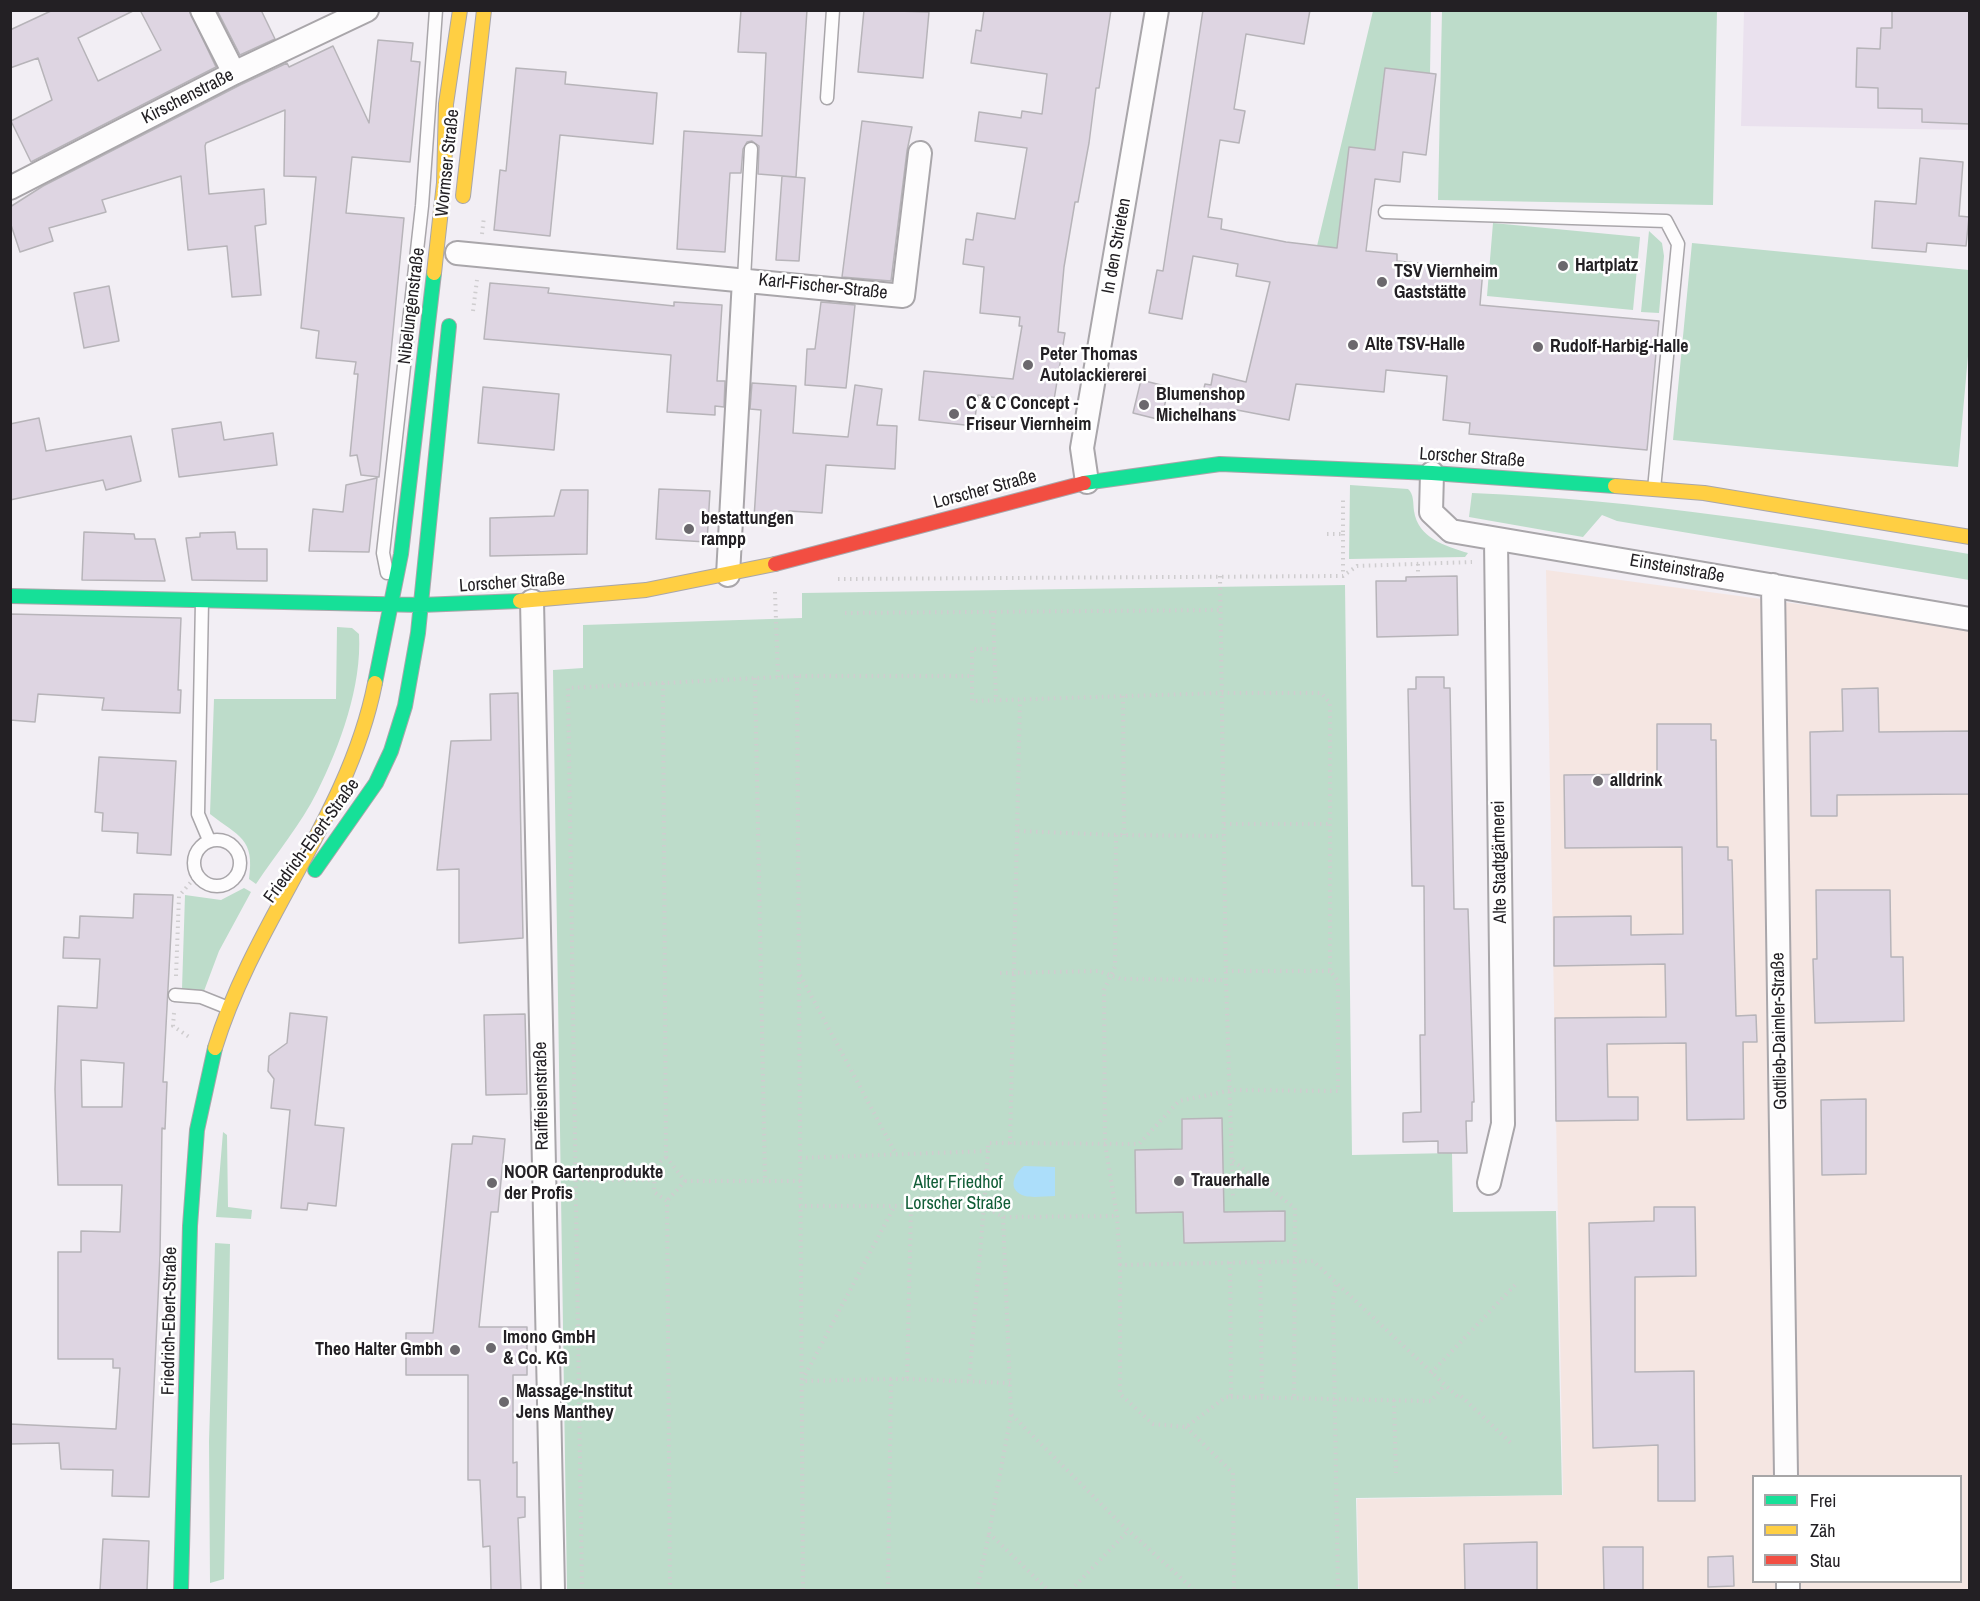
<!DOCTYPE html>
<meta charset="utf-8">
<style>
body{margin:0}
#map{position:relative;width:1980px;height:1601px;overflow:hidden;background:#f2eef4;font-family:"Archivo Narrow",sans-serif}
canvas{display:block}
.frame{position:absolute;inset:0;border:12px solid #232024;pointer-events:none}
.legend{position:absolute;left:1752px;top:1475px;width:210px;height:108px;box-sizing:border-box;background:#fff;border:2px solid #a7a6a7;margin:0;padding:8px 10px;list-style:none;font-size:18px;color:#232024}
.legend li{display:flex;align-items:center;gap:12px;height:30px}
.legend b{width:30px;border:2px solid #a7a6a7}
</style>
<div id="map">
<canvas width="1980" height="1601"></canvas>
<div class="frame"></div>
<ul class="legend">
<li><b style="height:8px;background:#16e098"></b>Frei</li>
<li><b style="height:8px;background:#ffcf43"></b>Zäh</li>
<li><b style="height:8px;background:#f24e42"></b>Stau</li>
</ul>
</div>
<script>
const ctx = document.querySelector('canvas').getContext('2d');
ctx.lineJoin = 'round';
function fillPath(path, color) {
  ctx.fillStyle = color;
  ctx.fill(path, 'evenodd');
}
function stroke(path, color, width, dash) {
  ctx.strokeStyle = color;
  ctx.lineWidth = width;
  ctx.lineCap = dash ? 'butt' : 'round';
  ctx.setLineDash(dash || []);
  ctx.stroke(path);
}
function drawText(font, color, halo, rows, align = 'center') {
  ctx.font = font + ' "Archivo Narrow",sans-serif';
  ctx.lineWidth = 5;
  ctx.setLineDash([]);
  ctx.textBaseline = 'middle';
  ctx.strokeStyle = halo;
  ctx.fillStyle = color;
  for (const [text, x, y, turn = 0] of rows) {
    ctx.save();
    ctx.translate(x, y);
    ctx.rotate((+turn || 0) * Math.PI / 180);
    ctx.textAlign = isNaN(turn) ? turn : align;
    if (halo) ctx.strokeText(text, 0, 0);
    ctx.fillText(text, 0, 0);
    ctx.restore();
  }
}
fillPath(new Path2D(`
 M1546,570L1969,627V1590H1359L1357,1499L1563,1495ZM1754,1476H1960V1582H1754Z`), '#f5e6e2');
fillPath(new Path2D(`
 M1744,11H1969V130L1741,126Z`), '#eae1ee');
fillPath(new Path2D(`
 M1373,11H1431L1430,74L1375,150L1349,148L1341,218V248L1317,246Z
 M1442,11H1717L1713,205L1438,200Z
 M1493,223L1640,237L1633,310L1487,296Z
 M1649,231L1662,243L1664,256L1659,313L1641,312Z
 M1692,243L1969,270V345L1958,467L1673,440Z
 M1350,485L1408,489C1414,494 1413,503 1414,511C1418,538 1445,546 1468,553L1465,557L1349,559Z
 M1472,493C1640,500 1804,526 1969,554V580L1617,521L1602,515L1583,537L1469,517Z
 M1345,585L1352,1155L1452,1153L1453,1212L1556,1211L1562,1495L1356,1498L1358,1590H567L553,670L583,668V625L802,618V593Z
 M337,627L352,628L359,634C362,686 340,746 317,792C301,824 276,854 256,884L249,879C255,838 239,837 210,814L214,699H336Z
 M244,888L251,892L219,951L204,991L182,989L185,895L221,900Z
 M223,1132L227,1135L228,1207L252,1210L251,1219L216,1217Z
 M215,1243L230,1244L224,1579L210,1583L209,1441Z`), '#bddcca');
fillPath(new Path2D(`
 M1024,1166L1055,1167V1196C1046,1196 1033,1198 1025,1196C1007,1191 1013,1174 1024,1166Z`), '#acdefa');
const building = new Path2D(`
 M53,10H135L78,38L98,81L161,50L140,10H189L216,67L31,162L11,121L52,100L38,58L10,68V30Z
 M217,10H261L275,39L240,55Z
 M741,10H807L796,177L758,174L759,146L752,141L747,142L743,149L741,173H730L725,252L677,249L684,131L762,136L766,53L738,52Z
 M864,10L929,12L923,78L858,72Z
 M984,10H1111L1099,88H1096L1089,143L1078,202H1075L1064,267L1058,332L1065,333L1053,406L978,395L974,426L919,420L924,371L1013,379L1022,326H1019L1020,317L980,313L984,267L963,264L966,239L973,240L977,213L1015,219L1027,148L975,141L979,112L1021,118L1022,111L1042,114L1047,74L971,63L976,30L981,31Z
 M1203,10H1310L1304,44L1246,34L1234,109L1245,111L1239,143L1220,140L1208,217L1222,219L1221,229L1286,242L1337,248L1349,147L1375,150L1385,68L1436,74L1426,155L1403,152L1400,182L1375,179L1366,251L1397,254V261L1483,269L1480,305L1659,321L1647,450L1469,434L1470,423L1443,420L1447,376L1386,370L1384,392L1296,384L1289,420L1237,410L1234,419L1198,411L1205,384L1211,385L1213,374L1246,382L1270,282L1236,276L1238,264L1193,256L1182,319L1149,313L1157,270L1163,271Z
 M1892,10H1970V124L1922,122V109L1878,108V88L1856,87L1857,48L1880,49L1881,28H1892Z
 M378,40L413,43L411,61L420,62L410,162L352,157L346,213L404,218L379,477L361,475L357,455L350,456L358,374H354L356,362L316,358L319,331L301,328L316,177L284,176L285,110L206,143L205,146L209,194L264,189L266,224L255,226L261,295L232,297L227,246L188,250L181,176L102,200L106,212L49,228L53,241L20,252L10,222V207L43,186L240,85L287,63L289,67L333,46L369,123Z
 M516,68L566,72L565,84L657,93L653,144L560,135L550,236L494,230L500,170L506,171Z
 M862,121L912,127L907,151L891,281L842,277Z
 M1920,158L1963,162L1959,216L1969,217L1966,246L1927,243L1926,252L1872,248L1875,201L1916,204Z
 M782,176L805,178L799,261L776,260Z
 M490,283L549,288L548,293L674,306V302L722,305L717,381H725L724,407L715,406V415L667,412L671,355L484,339Z
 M109,286L119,341L84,348L74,293Z
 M821,302L855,305L846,388L805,385L807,349H815Z
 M1141,380L1169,387L1161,420L1133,413Z
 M752,383L796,386L793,433L848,437L855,385L882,389L877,425L897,426L895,469L826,465L822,513L789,511L788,521L754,518L761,410L750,409Z
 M483,387L559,394L554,450L478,443Z
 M39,418L46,451L131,436L141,481L106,490L103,480L10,500V424Z
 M221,422L224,440L273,433L277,465L179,477L172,429Z
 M377,478L369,552L309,551L313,509L343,512L346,485Z
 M659,489L710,491L707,542L656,539Z
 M561,490H588L587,554L490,556V518L554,516Z
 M84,532L134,534L135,539H155L165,581L82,580Z
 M235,532L237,549H267V581L192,580L186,538L200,537V533Z
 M1457,576L1458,635L1377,637L1376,581H1406V577Z
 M10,614L181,618L178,690H181L180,713L102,710L104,698L38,694L35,722L10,720Z
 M1416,677H1444V688H1450L1454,909H1468L1474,1102H1472V1121H1466L1467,1153H1438V1141L1403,1142V1113L1421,1112L1420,1035H1425L1424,886H1412L1408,689H1416Z
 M1878,688L1879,732L1970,731V794L1837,795V816H1811L1810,732L1843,731L1842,689Z
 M518,693L523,938L459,943V869L437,870L451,741L491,740L490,694Z
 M1657,724H1711V740H1716L1717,847H1728V860H1732L1736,1016L1756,1015L1757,1042H1743L1744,1119L1687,1120L1686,1043L1607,1044L1608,1097H1638V1120L1556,1121L1555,1018L1666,1017L1665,964L1554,966V917L1631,916V935L1683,934L1682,847L1565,848L1564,775L1657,774Z
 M99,757L176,761L171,855L137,853L138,833L102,831L103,813L95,812Z
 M1816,890H1890L1891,957H1903L1904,1021L1815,1023L1813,959H1817Z
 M134,894L173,895L163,1082H167L165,1129L162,1128L160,1255L149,1497L112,1496L113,1470L61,1469L59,1443L10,1444V1424L116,1429L120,1368H113V1359H58V1252H81V1231L120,1232L122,1185H58L55,1089L58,1006L97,1008L100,959L63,958L64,937L79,938L80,916L133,918ZM81,1060L124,1063L122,1107H82Z
 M290,1013L327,1017L315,1125L344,1128L336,1206L308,1203L307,1210L281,1208L290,1110L271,1108L274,1079L268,1071L269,1056L287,1043Z
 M525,1014L527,1094L486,1095L484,1015Z
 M1866,1099V1174L1822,1175L1821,1100Z
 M1222,1118L1224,1212L1285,1211V1241L1184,1243L1183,1212L1136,1213L1135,1150L1182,1149V1119Z
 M473,1136L505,1139L498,1212H491L479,1327H527V1375H513V1463L517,1462V1497H525V1517L518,1518L521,1590H491L490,1546L483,1547L480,1480H468V1375H406V1333H433L452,1144H472Z
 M1654,1207H1695L1696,1276L1635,1277V1372L1694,1371L1695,1501H1658V1445L1593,1448L1589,1223L1654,1221Z
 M103,1539L149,1541L147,1590H100Z
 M1537,1542V1590H1465L1464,1544Z
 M1603,1547H1643V1590H1604Z
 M1733,1556L1734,1586L1708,1587V1557Z`);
fillPath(building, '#ded5e2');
stroke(building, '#b7b4b9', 1.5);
const lane = new Path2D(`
 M827,98L833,10
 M1385,212L1666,221L1678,244L1654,489
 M744,279L751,149
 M387,573L383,553L422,206L436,10
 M202,601L198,814L209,840
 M194 863a23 23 0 1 1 46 0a23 23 0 1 1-46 0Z
 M175,995L201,997L226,1007`);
const street = new Path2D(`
 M202,10L234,73
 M10,188L234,73L367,10
 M457,253L903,296L920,153
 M1432,473L1431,512L1451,531L1970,619
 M1087,482L1082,448L1157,10
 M728,575L744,279
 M1773,585L1786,1476
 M532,601L553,1590
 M1489,1183L1503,1124L1496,540
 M1788,1582V1590`);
const fast = new Path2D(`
 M1084,483L1220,464L1432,473L1615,486
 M10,596L421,605L520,601
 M375,683L401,554L434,273
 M315,870L376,783L391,751L405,706L418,633L449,326
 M181,1590L190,1226L197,1130L215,1048`);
const slow = new Path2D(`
 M463,196L484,10
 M434,273L444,183L446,104L460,10
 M1615,486L1704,493L1970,537
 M520,601L646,590L775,564
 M215,1048C254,920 349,815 375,683`);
const jam = new Path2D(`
 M775,564L1084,483`);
stroke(lane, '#a9a6aa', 15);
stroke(street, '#a9a6aa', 26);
stroke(fast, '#a9a6aa', 16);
stroke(slow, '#a9a6aa', 16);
stroke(jam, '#a9a6aa', 16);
stroke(new Path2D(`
 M482,234L484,217
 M473,311L477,280
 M1327,534H1343V496
 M1343,534V575
 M1418,564V573
 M1220,576L1226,980L1233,1198
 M838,579L1343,576L1357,566L1472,562
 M775,592L778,677
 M993,611L996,700
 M845,613L1220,610
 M797,676L803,1590
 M755,678L765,1181
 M663,683L666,1157L655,1166L654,1192L667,1201L670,1590
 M1123,696L1124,835
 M1224,824H1329
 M1018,831L1116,835
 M1226,971H1330
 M1000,973L1099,971L1121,979L1226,980
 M800,975L896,1154
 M176,976L179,896L197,875
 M174,1013L173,1026L189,1037
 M1010,1144L1020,700
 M988,1151L984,1206L1003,1217L1117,1216
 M666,1157L685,1181L667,1201
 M800,1158L988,1151V1143L1139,1144L1179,1101L1232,1090L1338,1091V981L1330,971V703L1321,693H1221L972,701V649H995
 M1233,1161L1295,1208L1294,1397
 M576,1180H654
 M685,1181H800
 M799,1206H984L969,1381
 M1003,1217L1011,1414L1117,1520L1194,1590
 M1230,1262L1231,1397H1226L1186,1427L1153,1424L1120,1394V1265L1313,1261L1458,1397L1461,1396L1513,1445
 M1260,1262L1262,1397
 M1120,1265L1117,1216L1105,1144L1104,990L1115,967L1116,835L1223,836
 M1336,1285L1333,1300L1338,1590
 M1431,1373L1516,1284
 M891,1379L802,1381L894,1207
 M907,1379L1010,1383
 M1231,1397L1431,1401L1445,1385
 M1394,1400L1396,1473
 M1011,1415L989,1533L1048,1590
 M1186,1427L1233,1473L1234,1590
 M582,1590L568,688L797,676H972
 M888,1590L891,1379H907L911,1206
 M977,1590L989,1534
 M1071,1590L1128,1531`), '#cfcdcf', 4, [1.5, 4.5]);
stroke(lane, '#fdfcfd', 12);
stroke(street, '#fdfcfd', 22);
stroke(fast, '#16e098', 14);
stroke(slow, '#ffcf43', 14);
stroke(jam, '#f24e42', 14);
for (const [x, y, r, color] of [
 [1563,266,6,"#6b686d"],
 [1382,282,6,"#6b686d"],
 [1353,345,6,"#6b686d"],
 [1538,347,6,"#6b686d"],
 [1028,365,6,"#6b686d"],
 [1144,405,6,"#6b686d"],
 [954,414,6,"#6b686d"],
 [689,529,6,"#6b686d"],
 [1598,781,6,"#6b686d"],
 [1179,1181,6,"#6b686d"],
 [492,1183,6,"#6b686d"],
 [491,1348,6,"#6b686d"],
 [455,1350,6,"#6b686d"],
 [504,1402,6,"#6b686d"]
]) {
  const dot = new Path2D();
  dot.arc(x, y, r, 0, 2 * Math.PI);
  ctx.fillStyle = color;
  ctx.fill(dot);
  stroke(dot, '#fff', 2);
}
drawText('18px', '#232024', '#fff', [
 ["Kirschenstraße",188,97,-27],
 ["Wormser Straße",448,163,-84],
 ["In den Strieten",1117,246,-80],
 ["Karl-Fischer-Straße",823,287,6],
 ["Nibelungenstraße",412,306,-83],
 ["Lorscher Straße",1472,458,4],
 ["Lorscher Straße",985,490,-15],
 ["Einsteinstraße",1677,569,10],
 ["Lorscher Straße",512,583,-4],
 ["Friedrich-Ebert-Straße",312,841,-54],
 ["Alte Stadtgärtnerei",1500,862,-91],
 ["Gottlieb-Daimler-Straße",1780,1031,-91],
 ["Raiffeisenstraße",542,1096,-91],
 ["Friedrich-Ebert-Straße",170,1321,-89]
]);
drawText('bold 18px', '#232024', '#fff', [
 ["Hartplatz",1575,266],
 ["TSV Viernheim",1394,272],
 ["Gaststätte",1394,293],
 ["Alte TSV-Halle",1365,345],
 ["Rudolf-Harbig-Halle",1550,347],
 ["Peter Thomas",1040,355],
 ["Autolackiererei",1040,376],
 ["Blumenshop",1156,395],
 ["Michelhans",1156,416],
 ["C & C Concept -",966,404],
 ["Friseur Viernheim",966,425],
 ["bestattungen",701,519],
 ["rampp",701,540],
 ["alldrink",1610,781],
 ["NOOR Gartenprodukte",504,1173],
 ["der Profis",504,1194],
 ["Trauerhalle",1191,1181],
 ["Imono GmbH",503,1338],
 ["& Co. KG",503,1359],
 ["Theo Halter Gmbh",443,1350,"right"],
 ["Massage-Institut",516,1392],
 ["Jens Manthey",516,1413]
], 'left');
drawText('18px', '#115d37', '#fff', [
 ["Alter Friedhof",958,1183],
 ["Lorscher Straße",958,1204]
]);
</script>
